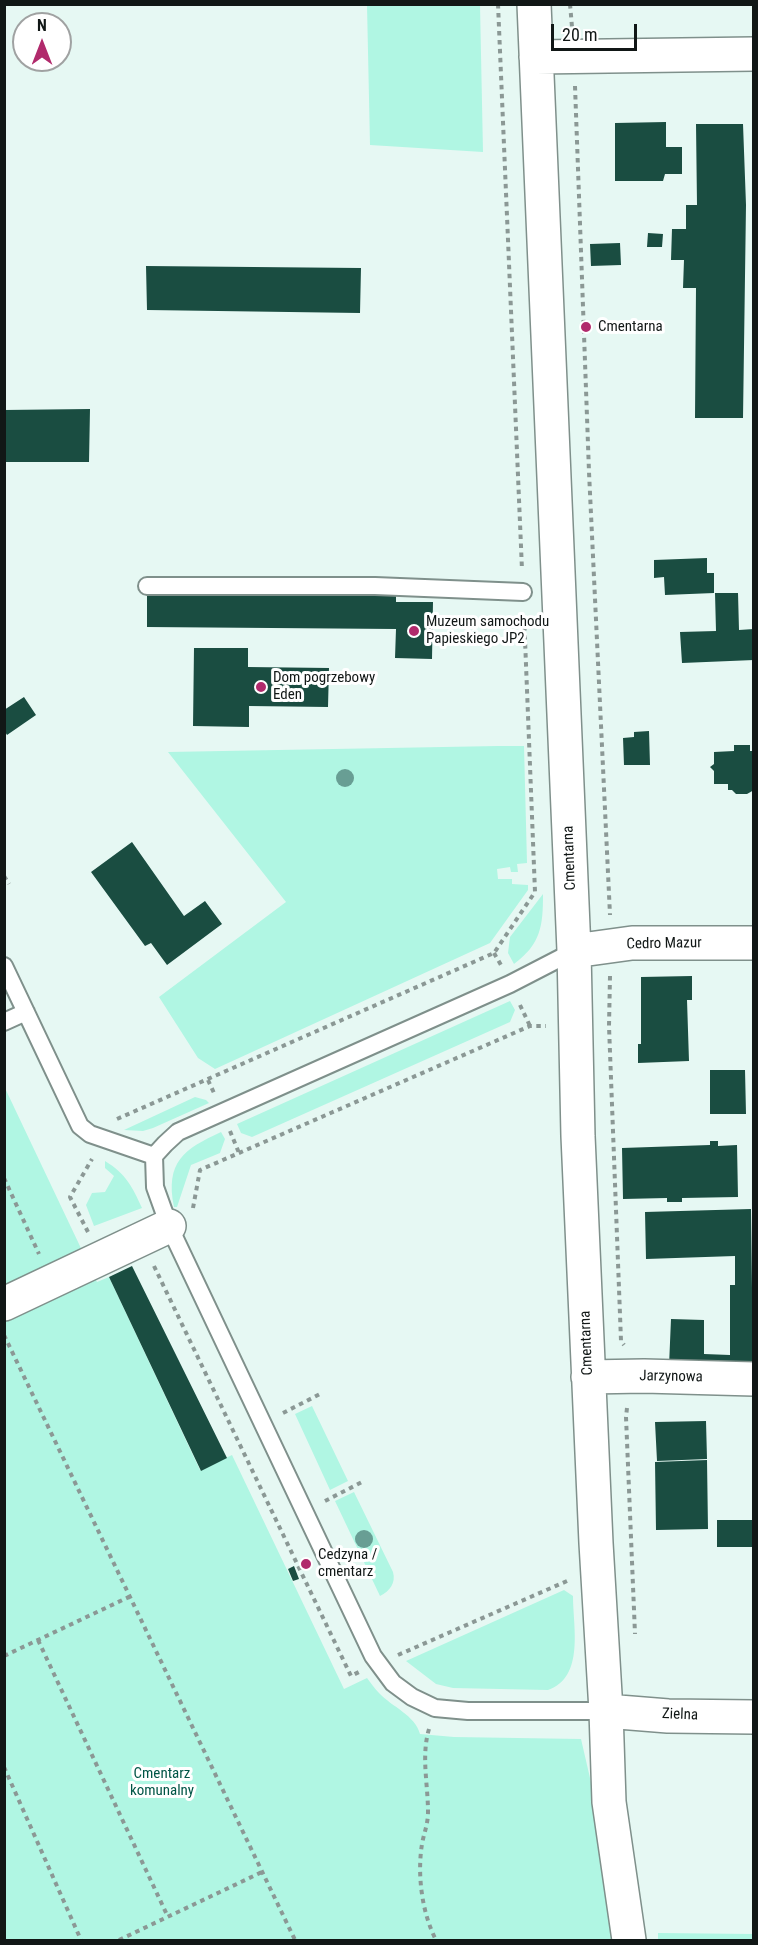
<!DOCTYPE html>
<style>
body{margin:0}
#map{position:relative;width:758px;height:1945px;overflow:hidden;background:#e6f8f3;font-family:"Roboto Condensed",sans-serif}
canvas{display:block}
.frame{position:absolute;inset:0;border:6px solid #111716;pointer-events:none}
.north{position:absolute;left:12px;top:12px;width:60px;height:60px;box-sizing:border-box;background:#fff;border:2px solid #a0a2a2;border-radius:50%;rotate:0deg;font-size:16px;font-weight:700;line-height:24px;text-align:center;color:#111716}
.north::after{content:'';display:block;margin:auto;width:21px;height:27px;background:#b12a6c;clip-path:polygon(50% 0,100% 100%,50% 72%,0 100%)}
.scale{position:absolute;left:551px;top:24px;width:86px;height:27px;box-sizing:border-box;border:3px solid #111716;border-top:0;padding-left:8px;font-size:18px;line-height:21px;white-space:nowrap;color:#111716;-webkit-text-stroke:4px #fff;paint-order:stroke}
</style>
<div id="map">
<canvas width="758" height="1945"></canvas>
<div class="frame"></div>
<div class="north">N</div>
<div class="scale">20 m</div>
</div>
<script>
const ctx = document.querySelector('canvas').getContext('2d');
ctx.lineJoin = 'round';
function fillPath(path, color) {
  ctx.fillStyle = color;
  ctx.fill(path, 'evenodd');
}
function stroke(path, color, width, dash) {
  ctx.strokeStyle = color;
  ctx.lineWidth = width;
  ctx.lineCap = dash ? 'butt' : 'round';
  ctx.setLineDash(dash || []);
  ctx.stroke(path);
}
function drawText(font, color, halo, rows, align = 'center') {
  ctx.font = font + ' "Roboto Condensed",sans-serif';
  ctx.lineWidth = 6;
  ctx.setLineDash([]);
  ctx.textBaseline = 'middle';
  ctx.strokeStyle = halo;
  ctx.fillStyle = color;
  for (const [text, x, y, turn = 0] of rows) {
    ctx.save();
    ctx.translate(x, y);
    ctx.rotate((+turn || 0) * Math.PI / 180);
    ctx.textAlign = isNaN(turn) ? turn : align;
    if (halo) ctx.strokeText(text, 0, 0);
    ctx.fillText(text, 0, 0);
    ctx.restore();
  }
}
fillPath(new Path2D(`
 M367,5H480L483,152L370,145Z
 M498,746H524L527,863L517,864L518,872H511L510,867L497,869L498,879H512V884L528,885V890L490,943L215,1069L198,1058L159,997L286,902L168,752Z
 M543,894C543,926 541,944 514,964L508,953L510,937Z
 M510,1001L515,1010L510,1022L252,1137L241,1133L237,1124Z
 M4,1086L97,1282L109,1277L200,1470L232,1455L344,1689L367,1678C371,1683 375,1689 379,1693C392,1707 415,1715 420,1734L454,1737L581,1739L599,1817L612,1940H5Z
 M195,1097L206,1100L209,1103L153,1128L143,1131L124,1130Z
 M221,1132L225,1139L220,1153L191,1165L177,1207H174C165,1162 184,1149 221,1132Z
 M105,1161C126,1174 132,1186 142,1208L94,1226L86,1205L92,1193L105,1192L114,1176L105,1168Z
 M312,1406L348,1481L330,1490L295,1414Z
 M354,1492L393,1572C396,1583 390,1591 380,1596L335,1501Z
 M564,1590L573,1596C573,1627 585,1677 548,1690L453,1688L436,1684L406,1661Z
 M658,1933L753,1934V1940H658Z`), '#b0f6e3');
fillPath(new Path2D(`
 M666,122V147H682V174H665L663,181H615V123Z
 M696,124H743L746,205L743,418H695L696,288H683L684,260H671L672,229H686V205H697Z
 M648,233L663,234L662,247H647Z
 M620,243L621,265L591,266L590,244Z
 M146,266L361,268L360,313L147,310Z
 M90,409L89,462H4V410Z
 M707,558V573H714V593L665,595L664,577L654,578V560Z
 M147,591L396,593V602H433L432,659L395,658L396,629L147,627Z
 M715,593H738L739,630L754,629V660L682,663L680,632L716,631Z
 M194,648H248V667L329,668L328,707L249,706V727L193,726Z
 M24,697L36,715L7,735L4,730V710Z
 M649,731L650,765H624L623,738L634,737V732Z
 M734,745H750V751H754V790L747,794H736L732,790H728V784H714V771L710,767L714,764V752L734,751Z
 M132,842L184,916L205,901L222,924L167,965L151,943L145,946L91,872Z
 M692,976V1000H687L689,1061L638,1063V1044H641V977Z
 M710,1070H745L746,1114H710Z
 M710,1141H718V1146L737,1145L738,1197L682,1198V1202H667V1198L623,1199L622,1148L710,1145Z
 M751,1209L753,1367L669,1366L671,1319L704,1320V1354L730,1355V1285H735V1256L646,1259L645,1212Z
 M132,1266L227,1458L201,1471L109,1277Z
 M706,1421L707,1459L657,1461L655,1422Z
 M707,1460L708,1529L656,1530L655,1462Z
 M717,1520H754V1547H717Z
 M294,1566L299,1579L293,1581L288,1569Z`), '#1a4d41');
const lane = new Path2D(`
 M147,586H375L523,592
 M574,951L510,984L178,1132L165,1144L154,1156L155,1187L169,1226L373,1656L393,1683L412,1697L435,1708L468,1711H606
 M4,966L80,1126L90,1134L154,1156
 M4,1022L26,1012`);
const street = new Path2D(`
 M534,4L574,951L578,1136L596,1543L606,1711L609,1802L629,1940
 M536,57L754,54
 M574,951L632,943H754
 M4,1304L169,1226
 M588,1377L644,1376L754,1379
 M606,1711L668,1716L754,1717`);
stroke(lane, '#7f908b', 20);
stroke(street, '#7f908b', 36);
stroke(new Path2D(`
 M498,4L522,570
 M570,4L572,27
 M575,86L589,472L610,915
 M4,876L9,884
 M494,953L501,965
 M610,976L609,1026L621,1341L624,1345
 M520,1005L530,1026
 M208,1080L214,1093
 M117,1119L494,953L535,892L524,614
 M230,1131L239,1153
 M4,1178L39,1254
 M193,1208L200,1170L530,1026H546
 M88,1232L70,1197L92,1159
 M154,1266L351,1676L359,1672
 M4,1335L295,1940
 M627,1408L626,1417L635,1634
 M283,1413L322,1393
 M325,1501L364,1481
 M38,1640L168,1917
 M398,1655L567,1581
 M4,1656L131,1596
 M429,1729C421,1756 428,1784 428,1812C428,1824 424,1833 422,1844C417,1875 422,1913 436,1940
 M4,1767L81,1940
 M119,1940L262,1872`), '#8b9895', 4, [4.5, 4.5]);
stroke(lane, '#fff', 16);
stroke(street, '#fff', 33);
ctx.fillStyle = '#689e94';
for (const [x, y] of [
 [345,778],
 [364,1539]
]) {
  ctx.beginPath();
  ctx.arc(x, y, 9, 0, 2 * Math.PI);
  ctx.fill();
}
for (const [x, y, r, color] of [
 [586,327,6,"#b12a6c"],
 [414,631,6,"#b12a6c"],
 [261,687,6,"#b12a6c"],
 [306,1564,6,"#b12a6c"]
]) {
  const dot = new Path2D();
  dot.arc(x, y, r, 0, 2 * Math.PI);
  ctx.fillStyle = color;
  ctx.fill(dot);
  stroke(dot, '#fff', 2);
}
drawText('15px', '#111716', '#fff', [
 ["Cmentarna",598,327],
 ["Muzeum samochodu",426,622],
 ["Papieskiego JP2",426,639],
 ["Dom pogrzebowy",273,678],
 ["Eden",273,695],
 ["Cedzyna /",318,1555],
 ["cmentarz",318,1572]
], 'left');
drawText('15px', '#111716', '#fff', [
 ["Cmentarna",570,858,-92],
 ["Cedro Mazur",664,944,-1],
 ["Cmentarna",587,1343,-92],
 ["Jarzynowa",671,1377,1],
 ["Zielna",680,1715,2]
]);
drawText('15px', '#005546', '#fff', [
 ["Cmentarz",162,1774],
 ["komunalny",162,1791]
]);
</script>
